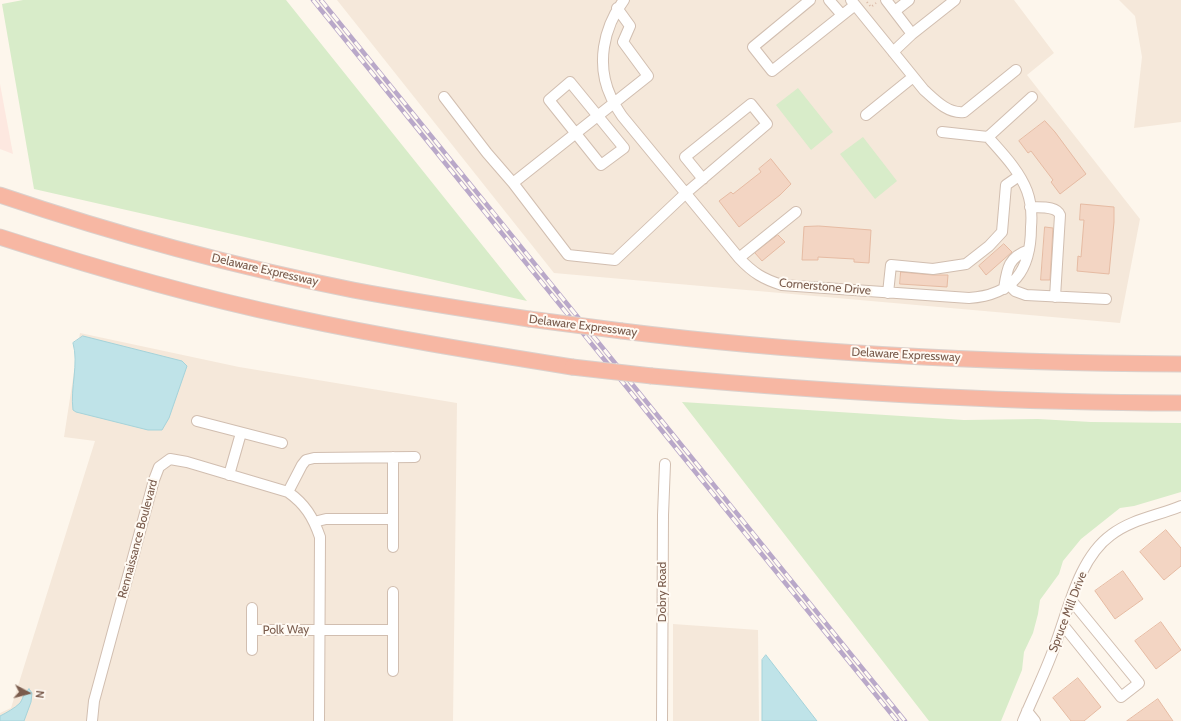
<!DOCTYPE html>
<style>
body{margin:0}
#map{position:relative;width:1181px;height:721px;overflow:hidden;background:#fdf6ec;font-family:Cabin,sans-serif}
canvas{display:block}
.north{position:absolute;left:8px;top:673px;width:40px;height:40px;-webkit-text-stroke:3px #fffaf3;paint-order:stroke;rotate:97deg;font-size:11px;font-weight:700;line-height:16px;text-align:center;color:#7a5c4d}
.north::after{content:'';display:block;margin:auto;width:14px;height:18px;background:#7a5c4d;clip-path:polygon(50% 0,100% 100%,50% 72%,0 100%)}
</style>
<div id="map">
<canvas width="1181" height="721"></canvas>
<div class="north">N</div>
</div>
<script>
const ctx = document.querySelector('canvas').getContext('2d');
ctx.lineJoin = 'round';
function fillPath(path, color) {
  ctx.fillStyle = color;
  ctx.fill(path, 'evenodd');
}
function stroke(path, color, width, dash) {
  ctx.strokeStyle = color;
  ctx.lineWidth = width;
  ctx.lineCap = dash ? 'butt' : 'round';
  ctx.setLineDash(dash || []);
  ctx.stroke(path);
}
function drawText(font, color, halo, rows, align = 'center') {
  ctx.font = font + ' Cabin,sans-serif';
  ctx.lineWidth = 4;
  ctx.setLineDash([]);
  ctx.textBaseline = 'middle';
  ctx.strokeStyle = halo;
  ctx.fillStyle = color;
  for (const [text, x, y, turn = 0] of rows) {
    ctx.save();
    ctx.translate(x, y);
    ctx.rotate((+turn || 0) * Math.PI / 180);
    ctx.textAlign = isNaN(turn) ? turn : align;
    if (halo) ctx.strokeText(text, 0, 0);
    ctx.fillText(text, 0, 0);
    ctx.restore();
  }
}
fillPath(new Path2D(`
 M337,0H1014L1054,53L1027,75L1140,219L1120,323L554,273Z
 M1119,0H1181V122L1134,128L1142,57L1135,16Z
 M80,333L239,367L457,403L453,721H0V713L11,708L95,441L64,437Z
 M673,624L758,630L759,721H673Z`), '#f5e8da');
fillPath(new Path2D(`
 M0,84L13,154L0,149Z`), '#fde8e0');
fillPath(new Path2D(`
 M23,0H286L527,301L34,189L2,4Z
 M798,88L833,132L811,150L776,105Z
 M863,137L897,181L875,199L840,154Z
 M682,402L964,420L1038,419L1091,422L1181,423V492L1134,506L1120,508L1081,539L1063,561L1059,574L1040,600L1038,614L1033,633L1024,652L1022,670L1001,721H929Z`), '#d8ecc9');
const water = new Path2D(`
 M83,336L182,361L187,366L169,418L162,430H148L76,412L73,410C70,388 79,364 73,343Z
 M766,655L817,721H762V660Z
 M29,689L32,693L31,702L24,721H0V716C6,713 15,708 20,703C24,697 23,693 29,689Z`);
fillPath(water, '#bfe3e8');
stroke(water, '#a5d3da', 1);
const building = new Path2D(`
 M1045,121L1055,132L1086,174L1060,194L1051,182L1053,180L1031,151L1028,153L1019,141Z
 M771,159L791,184L780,195L739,227L719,201L731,192L733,194L761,172L759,169Z
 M1081,204L1114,207V222L1109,274L1077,271L1078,256L1081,257L1084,220H1080Z
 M819,226L871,230L869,263L854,262V259L818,257V260H802L804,227Z
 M1045,227L1053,228L1050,280H1041Z
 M778,235L785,242L762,261L755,253Z
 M1004,244L1012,252L986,275L979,266Z
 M901,272L933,275H948L947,287L900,284Z
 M1166,530L1181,548V566L1164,580L1140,552Z
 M1123,571L1143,599L1115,619L1095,591Z
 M1161,622L1181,650L1156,669L1135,641Z
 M1078,678L1101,707L1084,721H1071L1053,698Z
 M1158,699L1173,721H1127Z`);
fillPath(building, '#f3d5c3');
stroke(building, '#e6bba3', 1);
const minor = new Path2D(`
 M624,0C603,28 596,65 611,97C614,104 618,110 622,116L739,258C753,273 763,279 782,285L969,298C1013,295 1031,271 1031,227C1032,216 1031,202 1027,191C1019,170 1002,153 988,137
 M810,0L753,47L772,71L855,5
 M829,0L842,15
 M851,0L924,90C935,100 948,114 964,112L1016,70
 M886,0L912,34L893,52
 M617,8L630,26L623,42L648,76L513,183L568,255L615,260L686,193L767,124L751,104L685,157L703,179
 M895,11L909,0
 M912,34L955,0
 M570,82L624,148L601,165L549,100Z
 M444,97L487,153L513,183
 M866,115L913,77
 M942,132L988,137L1032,97
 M1030,207C1039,208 1056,205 1060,215L1055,297
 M739,258L796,212
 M1009,285L1015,291L1026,295L1106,299
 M1004,289C1007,269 1008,257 1029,250
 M888,293L891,265L933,269L966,264L989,246L1002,232L1006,185L1019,176
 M197,421L282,443
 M229,475L241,433
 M288,492L302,465L306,460L314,458L415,457
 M314,522L326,519H393
 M393,547V457
 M393,592V671
 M1063,625L1121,697L1139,683L1071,600
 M252,630H393
 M252,650V608
 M1027,711L1035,721
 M92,721L94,701L154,480L159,467L170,459L187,462L288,492C305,504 313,517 320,537L319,721
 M662,721L663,515L665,464
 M1023,721C1033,697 1045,673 1054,648C1068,612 1078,559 1111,535C1132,519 1157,516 1181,506`);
const highway = new Path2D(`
 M0,195C115,234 233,266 353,290C411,301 470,310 529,319
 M0,237C96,268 193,296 292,317C385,337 478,352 572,367
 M622,331C807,354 994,363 1181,364
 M652,376C828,392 1004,403 1181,403`);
stroke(minor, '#d1beb0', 12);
stroke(highway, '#dad1cd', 17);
stroke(new Path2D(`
 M867,2L871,7L876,3`), '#d9b8a5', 2, [1, 3]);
stroke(minor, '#fff', 10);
stroke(highway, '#f7b7a3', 15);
const rail = new Path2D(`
 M313,0L897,721
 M321,0L905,721`);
stroke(rail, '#b9a8c9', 4.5);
stroke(rail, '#fffaf3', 3, [9]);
const highwayBridge = new Path2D(`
 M529,319L622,331
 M572,367L652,376`);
stroke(highwayBridge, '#dad1cd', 17, []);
stroke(highwayBridge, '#f7b7a3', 15);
drawText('12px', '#7a5c4d', '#fffaf3', [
 ["Delaware Expressway",265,270,13],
 ["Cornerstone Drive",825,287,5],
 ["Delaware Expressway",583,326,7],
 ["Delaware Expressway",906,355,3],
 ["Rennaissance Boulevard",138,539,-75],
 ["Dobry Road",662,592,-90],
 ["Spruce Mill Drive",1068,612,-69],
 ["Polk Way",286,630,-1]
]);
</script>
